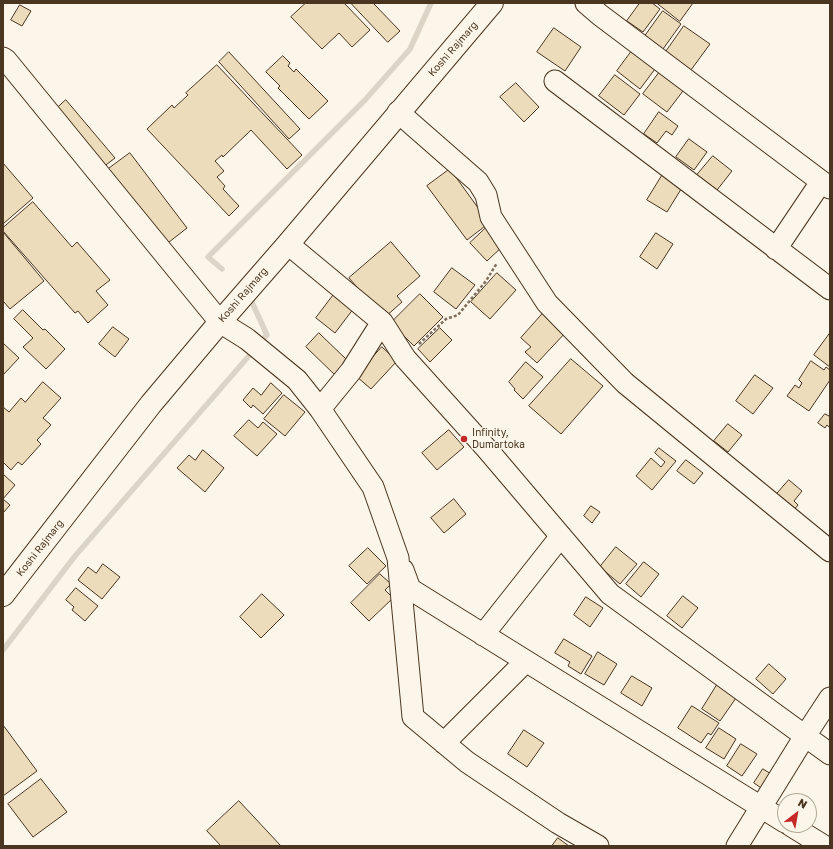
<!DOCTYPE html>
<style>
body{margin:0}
#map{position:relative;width:833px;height:849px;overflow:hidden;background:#fbf6e9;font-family:"Golos Text",sans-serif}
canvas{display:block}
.frame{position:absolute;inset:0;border:4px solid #4a3520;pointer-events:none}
.north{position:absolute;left:777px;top:793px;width:40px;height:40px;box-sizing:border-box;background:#fbf6e9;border:1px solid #b4a999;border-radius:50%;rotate:31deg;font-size:11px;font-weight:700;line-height:16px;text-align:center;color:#4a3520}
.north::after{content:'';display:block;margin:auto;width:14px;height:18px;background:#c62828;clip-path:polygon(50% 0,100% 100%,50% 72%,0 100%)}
</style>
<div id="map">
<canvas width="833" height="849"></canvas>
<div class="frame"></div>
<div class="north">N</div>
</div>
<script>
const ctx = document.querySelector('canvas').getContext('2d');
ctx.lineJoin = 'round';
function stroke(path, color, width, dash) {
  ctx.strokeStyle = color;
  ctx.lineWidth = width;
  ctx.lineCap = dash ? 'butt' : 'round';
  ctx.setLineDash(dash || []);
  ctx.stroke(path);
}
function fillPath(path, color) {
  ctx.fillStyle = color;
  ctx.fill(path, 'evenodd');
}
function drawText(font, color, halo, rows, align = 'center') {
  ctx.font = font + ' "Golos Text",sans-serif';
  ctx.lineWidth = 3;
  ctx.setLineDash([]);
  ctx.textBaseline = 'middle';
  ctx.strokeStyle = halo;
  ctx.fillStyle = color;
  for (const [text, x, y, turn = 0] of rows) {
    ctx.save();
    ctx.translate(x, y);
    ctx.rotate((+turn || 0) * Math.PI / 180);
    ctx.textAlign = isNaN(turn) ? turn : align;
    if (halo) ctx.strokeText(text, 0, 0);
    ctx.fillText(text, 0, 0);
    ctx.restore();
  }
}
stroke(new Path2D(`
 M222,269L208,257L365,100L410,49L431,3
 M251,300L267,335L261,341
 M3,650L75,556L248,357`), '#dcd4c6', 5.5);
const building = new Path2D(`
 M306,3H344L370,30L352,47L339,33L322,49L291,17Z
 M351,3H373L400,31L388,42Z
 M640,3H652L660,9L643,32L627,21Z
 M657,3H693L680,21Z
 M20,5L31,11L22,26L11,20Z
 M663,11L681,24L663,49L645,36Z
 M684,26L710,44L688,74L663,56Z
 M554,28L581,47L565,71L537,52Z
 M634,48L658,65L640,89L617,71Z
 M229,52L300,129L289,139L219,62Z
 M283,56L290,63L288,66L294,72L296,69L328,101L309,119L278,88L280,86L266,72Z
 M217,65L302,155L287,169L251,130L223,157L222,155L215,161L224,171L217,177L225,186L223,189L239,206L229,216L147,129L172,105L174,108L188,95L186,93Z
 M662,69L686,87L667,112L643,94Z
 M615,75L640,94L624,115L599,96Z
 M516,83L539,107L524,122L500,97Z
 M66,100L115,158L102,168L54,111Z
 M659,112L678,126L672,135L666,131L657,143L644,134Z
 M689,139L707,152L694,170L676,157Z
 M130,153L187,228L164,246L107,170Z
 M713,156L732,171L717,190L697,175Z
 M3,163L33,198L3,224Z
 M450,169L489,223L467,240L427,186Z
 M663,174L683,186L667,212L647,200Z
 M33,202L72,247L77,242L110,280L96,291L108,305L88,323L78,311L75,313L3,231V228Z
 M487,227L504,245L487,261L470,243Z
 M3,232L44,281L10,309L3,301Z
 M656,233L673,244L657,269L640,257Z
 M391,242L420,276L397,296L402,302L384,318L349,278Z
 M452,268L475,285L456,309L434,292Z
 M497,273L516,290L490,319L471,302Z
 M338,289L357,304L335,333L316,318Z
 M420,294L443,317L414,346L391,323Z
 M23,310L43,330L45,329L65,349L46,369L23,347L33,338L14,319Z
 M545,311L567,331L537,363L525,352L531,347L521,338Z
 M113,327L129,339L115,357L99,344Z
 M440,328L452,340L430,362L418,349Z
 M319,333L348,361L335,375L306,347Z
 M830,333V367L814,355Z
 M3,343L19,358L3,375Z
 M382,347L397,361L371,389L356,376Z
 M571,359L603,386L561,434L529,406Z
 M811,361L824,370L826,367L830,370V380L809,411L787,396L795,385L799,388L802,383L799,380Z
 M526,362L543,377L523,399L514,390L515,389L509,382Z
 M755,375L773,388L753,414L736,401Z
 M43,382L61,398L43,418L51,425L37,440L41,444L22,465L18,462L11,470L3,462V407L9,412L21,398L25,402Z
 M271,383L282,393L263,414L253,405L251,408L243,400L253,388L261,395Z
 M284,395L305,412L285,436L264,419Z
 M825,414L829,416L830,414V428L827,425L825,428L818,423Z
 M249,420L258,428L263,422L277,434L257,456L234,436Z
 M728,424L742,435L728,452L714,441Z
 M449,430L464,447L437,470L422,453Z
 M659,448L676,461L652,490L636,476L651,458L661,467L665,462L655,453Z
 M203,450L224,468L205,492L177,468L189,455L195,460Z
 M686,460L703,473L694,484L677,471Z
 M3,474L15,485L3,499Z
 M789,480L802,491L794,501L798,505L793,511L775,496Z
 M3,499L10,505L3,513Z
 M454,499L466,514L444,533L431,518Z
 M591,506L600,512L592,523L584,516Z
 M616,547L637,564L620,584L600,567Z
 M368,548L386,566L367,584L349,566Z
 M644,562L659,574L641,597L626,584Z
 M103,564L120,577L102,599L78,580L88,567L96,573Z
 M380,574L391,584L385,590L393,598L369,621L351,603Z
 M76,588L98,606L85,621L72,610L74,607L66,600Z
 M262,594L284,615L261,638L240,617Z
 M683,596L698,608L682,628L667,616Z
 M586,597L603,608L590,627L574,615Z
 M564,639L592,656L581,674L568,666L570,662L555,653Z
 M598,652L617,664L604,685L585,674Z
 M769,664L786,679L773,694L756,679Z
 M632,676L652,688L642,706L621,693Z
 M717,685L736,698L720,721L702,709Z
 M692,706L719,723L711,735L708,733L701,743L678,728Z
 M3,725L37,771L3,796Z
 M719,728L736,739L724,759L706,748Z
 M524,730L544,743L527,767L508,754Z
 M741,744L757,754L742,776L727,766Z
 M763,769L773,775L764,790L754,783Z
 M41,779L67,812L33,837L8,804Z
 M239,801L281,846H221L207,831Z
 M558,838L569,846H552Z`);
fillPath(building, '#ecdcbc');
stroke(building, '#4a3520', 1);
const minor = new Path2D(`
 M586,3L600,15L830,188
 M3,58L6,60L220,322L247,339L297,380L320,409L373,487L398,558L413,717L467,762L558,823L598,846
 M555,81L830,289
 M398,112L478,182L486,195L491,217L547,303L625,383L830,551
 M288,244L382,322
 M776,249L821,182
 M320,409L351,371L382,322L405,358L486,448L610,594L805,736L830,698
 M403,570L410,589L785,822
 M483,635L561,536
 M444,743L526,661
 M790,825L824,846
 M737,846L805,736L830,754`);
const major = new Path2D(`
 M3,595L151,404L220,322L288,244L492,3`);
stroke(minor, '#4a3520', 23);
stroke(major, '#4a3520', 24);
stroke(new Path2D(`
 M419,344L446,319L458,315L486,281L497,263`), '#7f6f5c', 2.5, [3, 2]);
stroke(minor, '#fbf6e9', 21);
stroke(major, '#fbf6e9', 22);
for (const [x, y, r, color] of [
 [464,439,4,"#c62828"]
]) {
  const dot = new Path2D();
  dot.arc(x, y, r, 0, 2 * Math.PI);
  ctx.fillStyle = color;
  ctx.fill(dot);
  stroke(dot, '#fbf6e9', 1.5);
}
drawText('10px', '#4a3520', '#fbf6e9', [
 ["Koshi Rajmarg",453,49,-49],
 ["Koshi Rajmarg",243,295,-49],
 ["Koshi Rajmarg",40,548,-52]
]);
drawText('10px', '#4a3520', '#fbf6e9', [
 ["Infinity,",472,433],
 ["Dumartoka",472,445]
], 'left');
</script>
